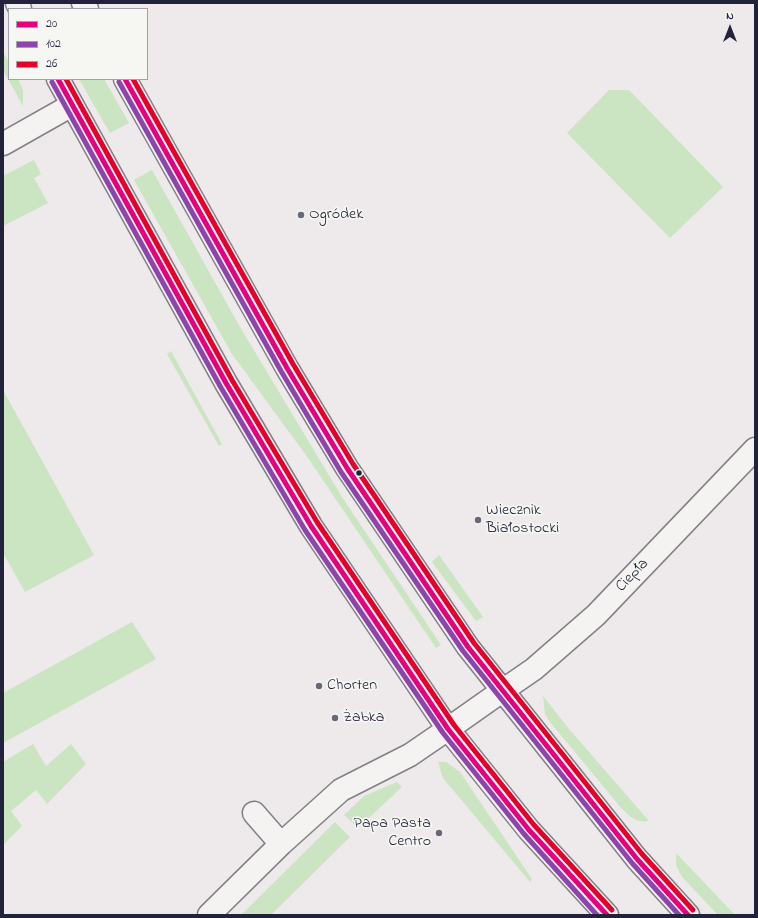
<!DOCTYPE html>
<meta charset="utf-8">
<style>
body{margin:0}
#map{position:relative;width:758px;height:918px;overflow:hidden;background:#eee9eb;font-family:"Indie Flower",sans-serif}
canvas{display:block}
.frame{position:absolute;inset:0;border:4px solid #22223b;pointer-events:none}
.legend{position:absolute;left:8px;top:8px;width:140px;height:72px;box-sizing:border-box;background:#f6f6f2;border:1px solid #a1a1a9;margin:0;padding:5px 7px;list-style:none;font-size:12px;color:#22223b}
.legend li{display:flex;align-items:center;gap:8px;height:20px}
.legend b{width:20px;border:1px solid #a1a1a9}
.north{position:absolute;left:710px;top:8px;width:40px;height:40px;-webkit-text-stroke:3px #f6f6f2;paint-order:stroke;rotate:0deg;font-size:11px;font-weight:700;line-height:16px;text-align:center;color:#22223b}
.north::after{content:'';display:block;margin:auto;width:14px;height:18px;background:#22223b;clip-path:polygon(50% 0,100% 100%,50% 72%,0 100%)}
</style>
<div id="map">
<canvas width="758" height="918"></canvas>
<div class="frame"></div>
<ul class="legend">
<li><b style="height:5px;background:#e5007d"></b>20</li>
<li><b style="height:5px;background:#8e44ad"></b>102</li>
<li><b style="height:5px;background:#e4002b"></b>26</li>
</ul>
<div class="north">N</div>
</div>
<script>
const ctx = document.querySelector('canvas').getContext('2d');
ctx.lineJoin = 'round';
function fillPath(path, color) {
  ctx.fillStyle = color;
  ctx.fill(path, 'evenodd');
}
function stroke(path, color, width, dash) {
  ctx.strokeStyle = color;
  ctx.lineWidth = width;
  ctx.lineCap = dash ? 'butt' : 'round';
  ctx.setLineDash(dash || []);
  ctx.stroke(path);
}
function drawText(font, color, halo, rows, align = 'center') {
  ctx.font = font + ' "Indie Flower",sans-serif';
  ctx.lineWidth = 3.5;
  ctx.setLineDash([]);
  ctx.textBaseline = 'middle';
  ctx.strokeStyle = halo;
  ctx.fillStyle = color;
  for (const [text, x, y, turn = 0] of rows) {
    ctx.save();
    ctx.translate(x, y);
    ctx.rotate((+turn || 0) * Math.PI / 180);
    ctx.textAlign = isNaN(turn) ? turn : align;
    if (halo) ctx.strokeText(text, 0, 0);
    ctx.fillText(text, 0, 0);
    ctx.restore();
  }
}
fillPath(new Path2D(`
 M3,52L9,62V79H18L23,90V106L3,70Z
 M79,79H104L129,123L110,133Z
 M609,90H629L723,187L670,238L567,133Z
 M34,160L41,174L34,178L48,203L3,226V176Z
 M152,170L240,327L342,497L441,645L436,648L308,458L232,354L134,180Z
 M171,351L222,444L219,446L167,354Z
 M3,390L94,555L25,592L3,553Z
 M439,555L483,617L476,621L432,562Z
 M132,622L156,659L3,743V693Z
 M543,696L569,729L649,821C636,822 631,818 622,809L550,722L545,714Z
 M33,744L46,766L71,744L86,764L47,804L36,790L11,811L22,826L3,845V762Z
 M438,762H446L460,772L532,879L530,882L443,778Z
 M397,782L402,787L358,828L344,815L364,796Z
 M335,822L350,837L271,915H241Z
 M676,853L735,915H718L682,877L676,865Z`), '#cbe4c2');
const minor = new Path2D(`
 M3,144L72,105
 M502,691L534,669L596,615L755,449
 M254,813L281,844
 M209,915L281,844L341,790L410,755L448,729`);
const tertiary = new Path2D(`
 M17,3L20,9
 M83,3L87,9
 M58,79L226,383L311,526L448,729L529,830L607,915
 M125,79L287,368L347,468L468,647L637,859L688,915
 M448,729L502,691`);
stroke(minor, '#828086', 25);
stroke(tertiary, '#828086', 25);
stroke(minor, '#f4f3f2', 22);
stroke(tertiary, '#f4f3f2', 22);
stroke(new Path2D(`
 M58,79L226,383L311,526L448,729L529,830L607,915
 M125,79L287,368L347,468L468,647L637,859L688,915`), '#e5007d', 5);
stroke(new Path2D(`
 M52,82L220,386L305,530L443,733L524,834L597,915
 M119,82L281,371L341,472L463,651L632,863L679,915`), '#8e44ad', 5);
stroke(new Path2D(`
 M66,79L232,380L317,522L454,725L534,825L612,910
 M133,79L293,364L353,464L474,643L642,854L693,910`), '#e4002b', 5);
for (const [x, y, r, color] of [
 [301,215,4,"#696879"],
 [359,473,3.5,"#22223b"],
 [478,520,4,"#696879"],
 [319,686,4,"#696879"],
 [335,718,4,"#696879"],
 [439,833,4,"#696879"]
]) {
  const dot = new Path2D();
  dot.arc(x, y, r, 0, 2 * Math.PI);
  ctx.fillStyle = color;
  ctx.fill(dot);
  stroke(dot, '#f6f6f2', 1.5);
}
drawText('16px', '#22223b', '#f6f6f2', [
 ["Ogródek",309,215],
 ["Wiecznik",486,511],
 ["Białostocki",486,529],
 ["Chorten",327,686],
 ["Żabka",343,718],
 ["Papa Pasta",431,824,"right"],
 ["Centro",431,842,"right"]
], 'left');
drawText('16px', '#22223b', '#f6f6f2', [
 ["Ciepła",633,576,-46]
]);
</script>
